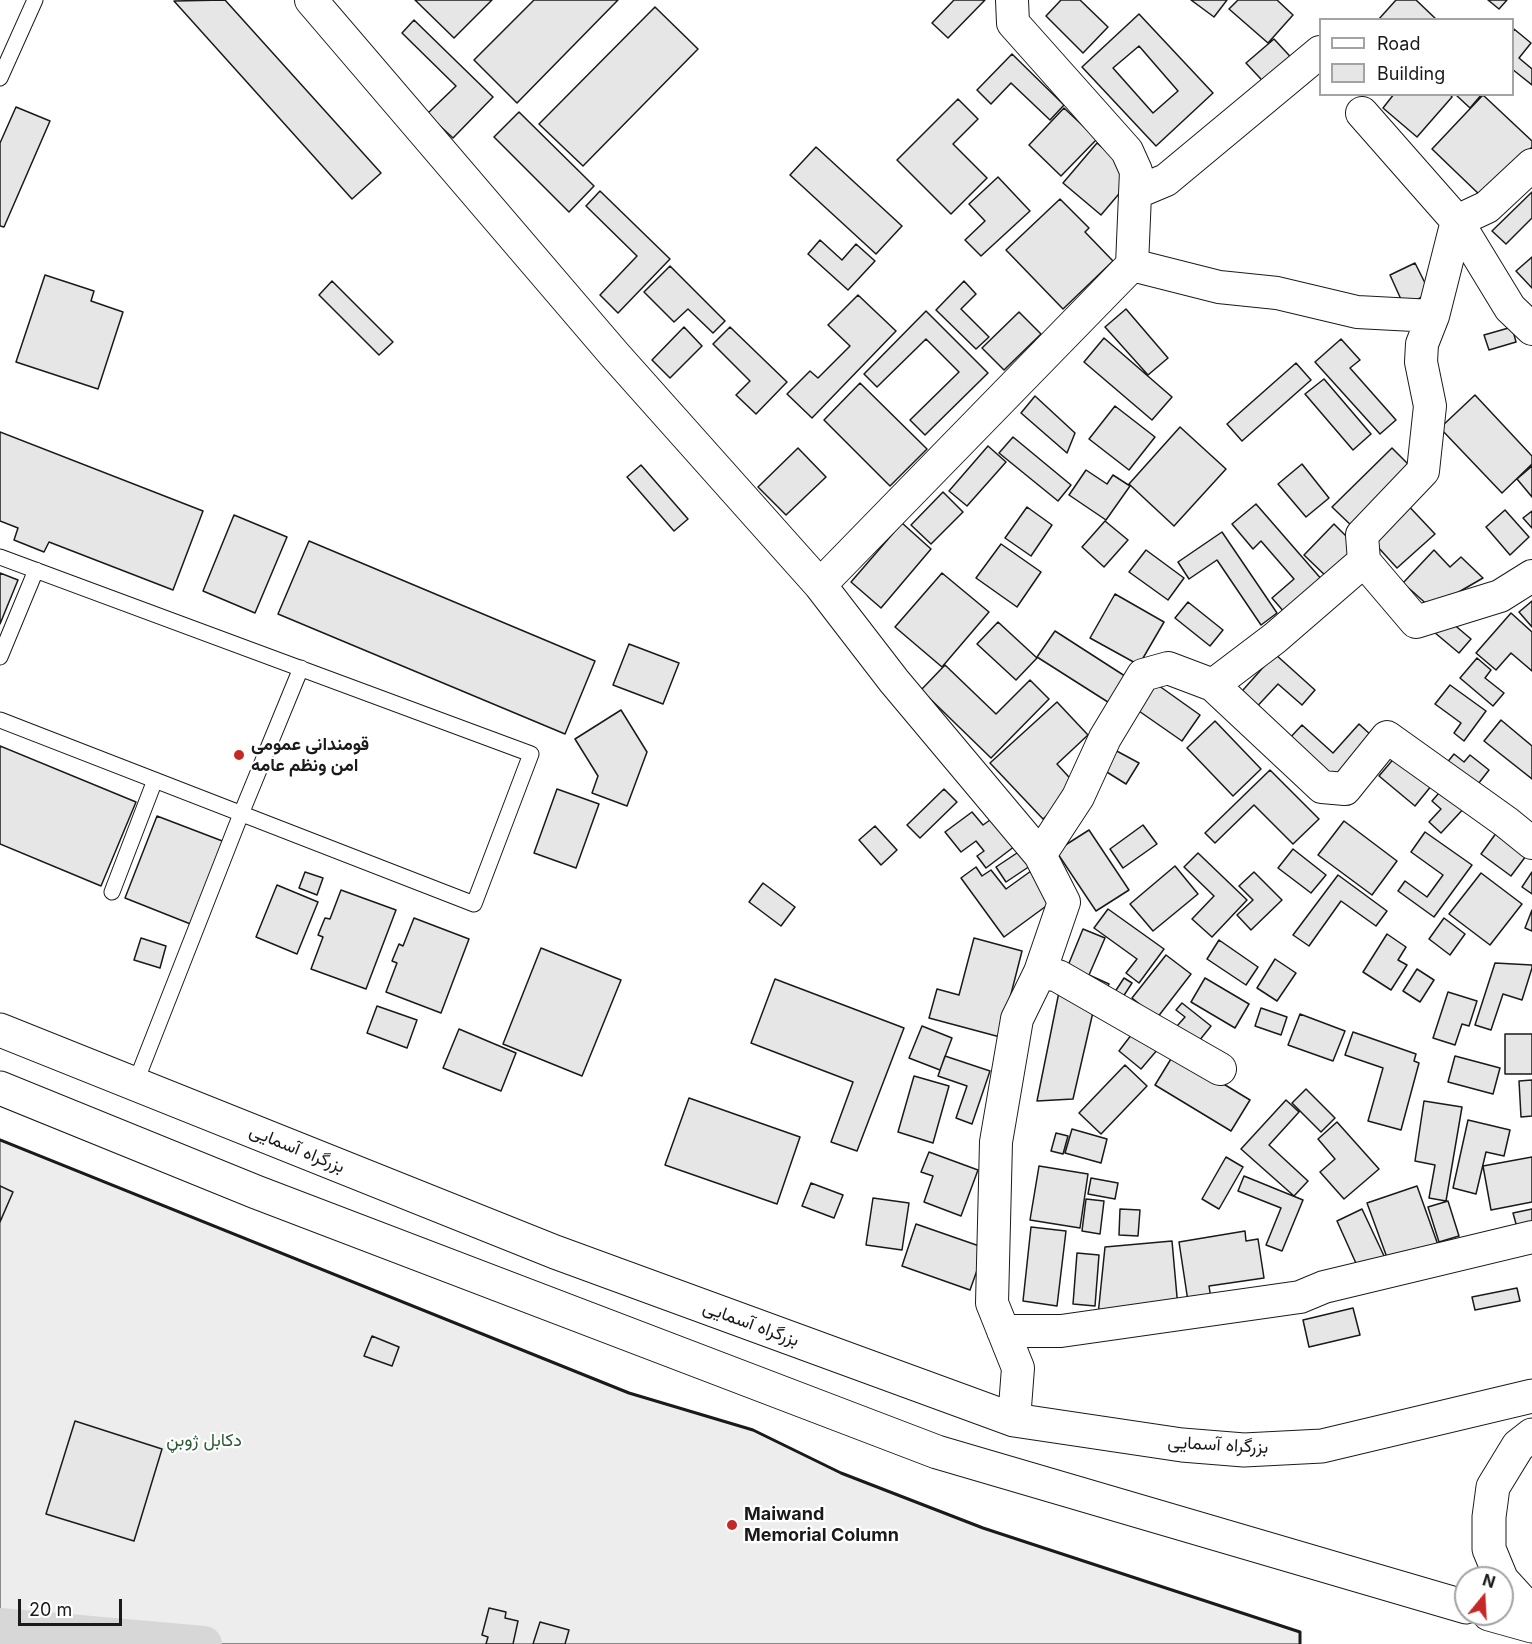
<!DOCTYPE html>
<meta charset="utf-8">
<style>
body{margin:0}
#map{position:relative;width:1532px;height:1644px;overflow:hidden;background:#fff;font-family:Inter,sans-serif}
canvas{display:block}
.legend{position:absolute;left:1319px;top:18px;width:195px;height:78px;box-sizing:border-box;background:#fff;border:2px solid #a3a3a3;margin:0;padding:8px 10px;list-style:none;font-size:18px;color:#1a1a1a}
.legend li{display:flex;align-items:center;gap:12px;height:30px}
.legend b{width:30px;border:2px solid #a3a3a3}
.north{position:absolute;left:1454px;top:1566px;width:60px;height:60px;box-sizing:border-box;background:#fff;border:2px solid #a3a3a3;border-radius:50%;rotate:18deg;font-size:16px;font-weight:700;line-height:24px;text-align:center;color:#1a1a1a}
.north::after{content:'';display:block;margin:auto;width:21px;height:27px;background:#c62828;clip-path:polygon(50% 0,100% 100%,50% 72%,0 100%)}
.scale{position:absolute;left:18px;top:1599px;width:104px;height:27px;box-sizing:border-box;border:3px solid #1a1a1a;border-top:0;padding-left:8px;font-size:18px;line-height:21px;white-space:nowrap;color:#1a1a1a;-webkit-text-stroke:4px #fff;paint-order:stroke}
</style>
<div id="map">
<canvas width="1532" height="1644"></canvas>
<ul class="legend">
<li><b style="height:8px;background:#fff"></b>Road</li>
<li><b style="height:16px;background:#e6e6e6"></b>Building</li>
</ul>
<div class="north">N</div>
<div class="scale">20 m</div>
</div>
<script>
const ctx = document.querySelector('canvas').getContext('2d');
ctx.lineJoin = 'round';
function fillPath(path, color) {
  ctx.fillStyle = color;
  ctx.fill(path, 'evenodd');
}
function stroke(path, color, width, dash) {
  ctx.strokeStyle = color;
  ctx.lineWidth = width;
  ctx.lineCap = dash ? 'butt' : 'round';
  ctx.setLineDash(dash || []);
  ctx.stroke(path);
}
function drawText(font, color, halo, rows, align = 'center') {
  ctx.font = font + ' Inter,Vazirmatn,sans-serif';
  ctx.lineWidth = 4.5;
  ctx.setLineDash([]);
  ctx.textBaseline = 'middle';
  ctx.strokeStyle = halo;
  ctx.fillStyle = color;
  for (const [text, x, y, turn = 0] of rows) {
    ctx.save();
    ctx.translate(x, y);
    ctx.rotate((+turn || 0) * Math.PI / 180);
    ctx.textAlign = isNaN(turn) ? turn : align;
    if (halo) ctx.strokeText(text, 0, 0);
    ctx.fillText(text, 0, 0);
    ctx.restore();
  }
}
const built = new Path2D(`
 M0,1140L629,1393L753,1430L841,1473L983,1528L1300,1632V1644H0Z`);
fillPath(built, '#ededed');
stroke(built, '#6a6a6a', 1.5);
stroke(new Path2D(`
 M0,1626L204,1644`), '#d7d7d7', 36);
const building = new Path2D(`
 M225,0L381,173L352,199L174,1Z
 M415,0H492L454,38Z
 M534,0H618L517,103L474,60Z
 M954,0H985L948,38L932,23Z
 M1061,0H1080L1108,27L1083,53L1046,16Z
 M1191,0H1227L1214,17Z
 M1238,0H1277L1293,15L1268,43L1229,9Z
 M1396,0H1416L1437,20H1378Z
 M1488,0H1507L1499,9Z
 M655,7L698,49L583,166L539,124Z
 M1139,14L1213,93L1156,146L1082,67ZM1139,46L1178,91L1153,113L1113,68Z
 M414,20L493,97L453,138L427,114L456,86L402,33Z
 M1514,29L1531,43L1519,58L1532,69V85L1512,69V32Z
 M1274,39L1299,66L1272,91L1246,63Z
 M1012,54L1064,105L1050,120L1011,83L991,104L977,90Z
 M1394,94H1450L1452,97L1417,137L1383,108Z
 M1455,94H1482L1470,108Z
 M1483,95L1532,141V147L1483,198L1432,149Z
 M958,99L978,119L953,144L987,178L951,214L897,160Z
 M16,107L50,121L4,227L0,226V143Z
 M1064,108L1097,139L1061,176L1029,145Z
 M519,112L594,186L569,212L494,137Z
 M1097,143L1135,175L1101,215L1063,183Z
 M816,147L902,226L876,254L790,175Z
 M998,177L1030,211L981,256L965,240L985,221L969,204Z
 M600,191L670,259L618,313L600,295L637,256L586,206Z
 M1532,192V218L1506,244L1492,231Z
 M1060,199L1089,228L1085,232L1113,261L1063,309L1006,250Z
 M820,240L842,260L856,244L875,261L848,290L808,254Z
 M1532,257V288L1516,271Z
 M1415,263L1430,293L1404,306L1390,275Z
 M670,266L725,321L713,333L688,309L674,322L644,292Z
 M45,275L94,291L91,301L123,312L98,389L16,362Z
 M332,281L393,342L379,355L319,295Z
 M964,281L976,294L961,309L989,337L976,349L936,310Z
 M858,295L896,331L812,418L787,394L810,371L818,378L850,346L828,325Z
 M1126,309L1168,358L1148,375L1105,327Z
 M926,311L988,373L925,435L910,420L959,372L926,339L877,387L864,374Z
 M1019,312L1041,334L1004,370L982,348Z
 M684,327L702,346L670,378L652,360Z
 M730,327L787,382L756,414L736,395L750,381L713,344Z
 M1512,327L1516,342L1489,350L1484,335Z
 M1104,338L1172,397L1152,420L1084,362Z
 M1341,339L1360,360L1350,368L1396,420L1380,434L1315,362Z
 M1296,363L1311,380L1242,441L1227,424Z
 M1324,379L1371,434L1353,450L1305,394Z
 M860,383L927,449L890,486L824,420Z
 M1475,395L1532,456V464L1502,493L1440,428Z
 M1035,396L1075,433L1067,453L1021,413Z
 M1115,406L1155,437L1129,470L1089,439Z
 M1180,427L1226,469L1174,526L1129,484Z
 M0,432L203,511L173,590L49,542L44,552L14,540L18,528L0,521Z
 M1013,437L1071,485L1058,501L999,453Z
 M988,446L1006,462L967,506L949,491Z
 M798,448L826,477L786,515L758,487Z
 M1392,448L1414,470L1355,529L1332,507Z
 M1302,464L1329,498L1306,517L1278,484Z
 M641,465L688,519L674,531L627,477Z
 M1532,466V497L1517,479Z
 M1086,470L1107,484L1113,475L1130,486L1106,520L1069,495Z
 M943,492L963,512L931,544L911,525Z
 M1403,500L1435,534L1397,568L1366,534Z
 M1256,504L1323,581L1285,613L1272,598L1294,579L1261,541L1253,549L1232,524Z
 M1027,507L1052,525L1031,556L1005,538Z
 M1505,510L1529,537L1510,555L1486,527Z
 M1532,511V528L1523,518Z
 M234,515L287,537L255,613L203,591Z
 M1105,521L1128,540L1104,567L1082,547Z
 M902,523L931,549L881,608L851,582Z
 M1334,524L1359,549L1330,580L1304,555Z
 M1222,532L1277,613L1261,625L1217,560L1189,579L1178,562Z
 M309,541L595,661L565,734L278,614Z
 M1001,544L1041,572L1017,607L976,578Z
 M1146,550L1184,578L1168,600L1129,572Z
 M1434,550L1450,567L1461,557L1483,578L1431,608L1403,583Z
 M0,573L18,580L0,624Z
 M942,573L989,612L942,667L895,627Z
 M1115,594L1164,622L1139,665L1090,638Z
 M1532,601V627L1519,612Z
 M1188,602L1223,630L1210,646L1175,618Z
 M1511,613L1532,632V671L1511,653L1496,670L1476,653Z
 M1445,617L1471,639L1459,653L1434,632Z
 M998,622L1037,658L1016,680L977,644Z
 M1055,631L1128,678L1111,704L1037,657Z
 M629,644L679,663L663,704L613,685Z
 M1275,654L1315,690L1302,705L1278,684L1251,713L1235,699Z
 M1477,658L1491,670L1485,678L1504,693L1493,706L1460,678Z
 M945,665L996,714L1030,680L1049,699L991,758L921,690Z
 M1155,683L1200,715L1182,741L1136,709Z
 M1450,685L1486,711L1464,741L1454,733L1461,723L1435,704Z
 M1057,702L1088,735L1057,764L1078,787L1043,819L990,763Z
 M621,710L647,752L627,806L592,793L598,776L575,739Z
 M1501,720L1532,746V779L1484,741Z
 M1215,721L1261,769L1233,796L1187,748Z
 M1359,724L1372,736L1331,781L1287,741L1302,725L1333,753Z
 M0,746L136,802L101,886L0,844Z
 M1113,749L1139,763L1126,784L1102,769Z
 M1454,754L1464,762L1470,755L1489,770L1471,793L1442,769Z
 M1396,756L1432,785L1415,806L1379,776Z
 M1270,770L1319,819L1293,844L1254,805L1215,843L1205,833Z
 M1445,786L1467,805L1441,833L1429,822L1441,809L1432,801Z
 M557,789L599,804L576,868L534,853Z
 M944,789L957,802L920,838L907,825Z
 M972,812L983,825L997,815L1019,843L986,868L977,856L984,851L976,841L961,852L945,832Z
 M157,816L225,842L193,925L125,898Z
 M1344,821L1397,861L1372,895L1318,855Z
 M1143,825L1157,844L1123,868L1110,849Z
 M1502,825L1532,848L1511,876L1481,854Z
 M875,826L897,850L881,865L859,840Z
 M1089,830L1129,890L1096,911L1056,851Z
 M1425,832L1472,865L1434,917L1398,891L1405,881L1427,897L1443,875L1411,852Z
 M1293,849L1326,875L1311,893L1278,868Z
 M1020,851L1030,866L1006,882L996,867Z
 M1198,853L1247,900L1212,937L1192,919L1214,896L1184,867Z
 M1175,866L1198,894L1153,931L1130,904Z
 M976,867L982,876L991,870L1006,889L1031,871L1053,901L1004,937L961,878Z
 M305,872L323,878L317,895L299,888Z
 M1254,872L1282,900L1251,930L1237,915L1253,900L1239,886Z
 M1532,872V894L1522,887Z
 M1481,873L1522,904L1490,945L1449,914Z
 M1338,875L1387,911L1376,926L1341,901L1309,946L1293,935Z
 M763,883L795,907L781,926L749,902Z
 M277,885L318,902L297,954L256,937Z
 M341,890L396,910L366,989L311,969L323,937L318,935L325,918L330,919Z
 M1108,909L1164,949L1139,983L1126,973L1137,959L1094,928Z
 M1532,910V931L1525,928Z
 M414,918L469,939L441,1013L386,992L397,963L392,961L399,944L403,946Z
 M1444,918L1465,934L1450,955L1429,939Z
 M1083,929L1105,938L1089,975L1109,984L1106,991L1065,973Z
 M1387,934L1406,947L1398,960L1407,965L1391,990L1363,972Z
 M141,938L166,946L160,968L134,960Z
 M974,938L1022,951L1000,1037L929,1018L937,989L959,995Z
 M1219,940L1258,967L1246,985L1207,959Z
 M541,948L621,980L582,1076L503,1044Z
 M1166,955L1191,974L1157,1018L1132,998Z
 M1275,959L1296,973L1277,1001L1257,988Z
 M1495,963L1532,965V968L1522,1000L1503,994L1491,1030L1475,1025Z
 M1417,969L1434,980L1420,1002L1403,991Z
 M1124,978L1132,983L1119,1003L1111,998Z
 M1205,978L1249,1004L1235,1028L1191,1002Z
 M775,979L904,1028L857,1151L831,1142L853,1082L751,1043Z
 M1060,987L1096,999L1073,1099L1037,1101Z
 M1448,992L1477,1001L1469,1026L1462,1024L1455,1045L1433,1038Z
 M1182,1003L1211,1026L1191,1051L1170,1034L1185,1017L1176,1010Z
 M377,1006L417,1020L407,1048L367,1033Z
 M1261,1008L1287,1017L1281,1035L1255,1026Z
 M1300,1014L1345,1031L1333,1061L1288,1045Z
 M922,1026L952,1038L940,1070L909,1058Z
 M459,1029L516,1053L501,1091L443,1068Z
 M1135,1030L1158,1049L1141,1069L1119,1051Z
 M1353,1032L1416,1054L1414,1061L1419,1063L1401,1130L1368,1121L1383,1068L1345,1055Z
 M1505,1034H1532V1074H1505Z
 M1174,1054L1250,1100L1231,1131L1155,1085Z
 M945,1056L990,1071L972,1124L956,1118L967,1086L938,1076Z
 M1455,1056L1500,1068L1493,1094L1448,1082Z
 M1125,1065L1147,1086L1101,1134L1079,1113Z
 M914,1076L949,1086L933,1143L898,1132Z
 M1532,1080V1116L1521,1117L1519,1081Z
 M1306,1089L1335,1118L1321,1132L1292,1103Z
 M689,1098L800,1137L777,1204L665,1165Z
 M1286,1100L1299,1112L1269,1145L1308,1181L1294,1196L1241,1149Z
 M1424,1101L1462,1107L1446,1201L1429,1198L1435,1165L1415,1161Z
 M1468,1120L1510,1130L1504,1156L1486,1152L1476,1194L1453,1188Z
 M1337,1122L1379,1169L1344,1199L1320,1172L1335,1159L1318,1139Z
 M1072,1129L1107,1139L1101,1163L1065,1153Z
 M1056,1133L1068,1136L1063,1154L1051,1151Z
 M929,1152L978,1170L961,1216L924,1202L933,1176L921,1172Z
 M1226,1157L1243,1167L1219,1209L1202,1199Z
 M1532,1157V1202L1491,1210L1483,1166Z
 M1039,1166L1088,1174L1080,1228L1030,1220Z
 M1244,1176L1303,1200L1282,1251L1266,1245L1281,1208L1238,1191Z
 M1091,1178L1118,1183L1115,1199L1088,1194Z
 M811,1183L843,1195L834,1218L802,1206Z
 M0,1186L13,1192L0,1222Z
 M1417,1186L1438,1245L1389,1263L1367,1203Z
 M873,1198L909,1203L902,1250L866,1245Z
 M1086,1199L1104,1201L1100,1234L1082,1231Z
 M1448,1201L1459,1236L1439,1242L1428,1207Z
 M1120,1209L1140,1210L1138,1236L1119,1235Z
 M1362,1209L1385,1258L1359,1270L1337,1221Z
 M1532,1209V1228L1518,1231L1513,1213Z
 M916,1224L985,1248L970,1290L902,1266Z
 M1031,1227L1066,1231L1057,1306L1023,1301Z
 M1245,1231L1246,1241L1258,1239L1264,1278L1209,1286L1212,1305L1189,1308L1179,1242Z
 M1172,1241L1178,1308L1098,1315L1105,1247Z
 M1077,1253L1099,1255L1095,1306L1073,1304Z
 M1517,1288L1520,1301L1475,1310L1472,1297Z
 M1353,1308L1360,1335L1309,1347L1303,1320Z
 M372,1336L399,1347L392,1366L364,1356Z
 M75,1421L162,1449L134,1541L46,1514Z
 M489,1608L506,1612L505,1618L518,1621L513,1644H486L488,1637L482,1635Z
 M540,1622L569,1630L565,1644H533Z`);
fillPath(building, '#e6e6e6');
stroke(building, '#1a1a1a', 1.5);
const service = new Path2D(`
 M0,78L35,0
 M0,557L531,754L474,904L0,720
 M0,657L36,570
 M112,892L155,780
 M135,1084L241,814L301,668`);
const minor = new Path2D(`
 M311,0L614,354L820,585L894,681L1040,855L1064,902L1040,972L1017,1019L996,1142L992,1303L1018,1368L1014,1420
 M1362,113L1457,221L1510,308L1532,329
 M1135,193L1166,180L1320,52
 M1132,265L1219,287L1277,293L1357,312L1433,316L1422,344L1421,362L1430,406L1423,471L1362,535L1364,561
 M1433,316L1457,221L1487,207L1532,165
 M820,585L1132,265L1136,171L1127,151L1013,23L1012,0
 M1213,685L1275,638L1364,561L1416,622L1500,596L1532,576
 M1040,855L1078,797L1105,738L1143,675L1168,668L1213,685L1322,787L1345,789L1387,737L1506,822L1532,843
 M1040,972L1058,976L1220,1069
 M1003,1331H1061L1300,1297L1324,1287L1532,1237`);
const trunk = new Path2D(`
 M0,1030L555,1252L1014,1420L1182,1445L1244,1450L1322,1446L1532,1396
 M0,1088L256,1192L937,1452L1466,1607
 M1501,1578L1489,1549V1517L1493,1487L1518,1446L1532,1435
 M1502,1580L1532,1613
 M1489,1614L1532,1626`);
stroke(service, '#1a1a1a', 17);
stroke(minor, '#1a1a1a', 34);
stroke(trunk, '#1a1a1a', 35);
stroke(service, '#fff', 15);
stroke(minor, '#fff', 32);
stroke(trunk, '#fff', 33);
stroke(new Path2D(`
 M0,1140L629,1393L753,1430L841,1473L983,1528L1300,1632V1644`), '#1a1a1a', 3);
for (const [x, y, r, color] of [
 [239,755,6,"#c62828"],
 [732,1525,6,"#c62828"]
]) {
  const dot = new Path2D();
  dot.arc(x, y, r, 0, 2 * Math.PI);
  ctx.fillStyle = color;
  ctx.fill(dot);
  stroke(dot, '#fff', 2);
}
drawText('bold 18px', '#1a1a1a', '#fff', [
 ["قومندانی عمومی",251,745],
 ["امن ونظم عامه",251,766],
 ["Maiwand",744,1515],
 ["Memorial Column",744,1536]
], 'left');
drawText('18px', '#1a1a1a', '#fff', [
 ["بزرگراه آسمایی",297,1149,22],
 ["بزرگراه آسمایی",751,1324,20],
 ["بزرگراه آسمایی",1218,1445,3]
]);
drawText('18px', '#2b5a34', '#fff', [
 ["دکابل ژوبڼ",204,1441]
]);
</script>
